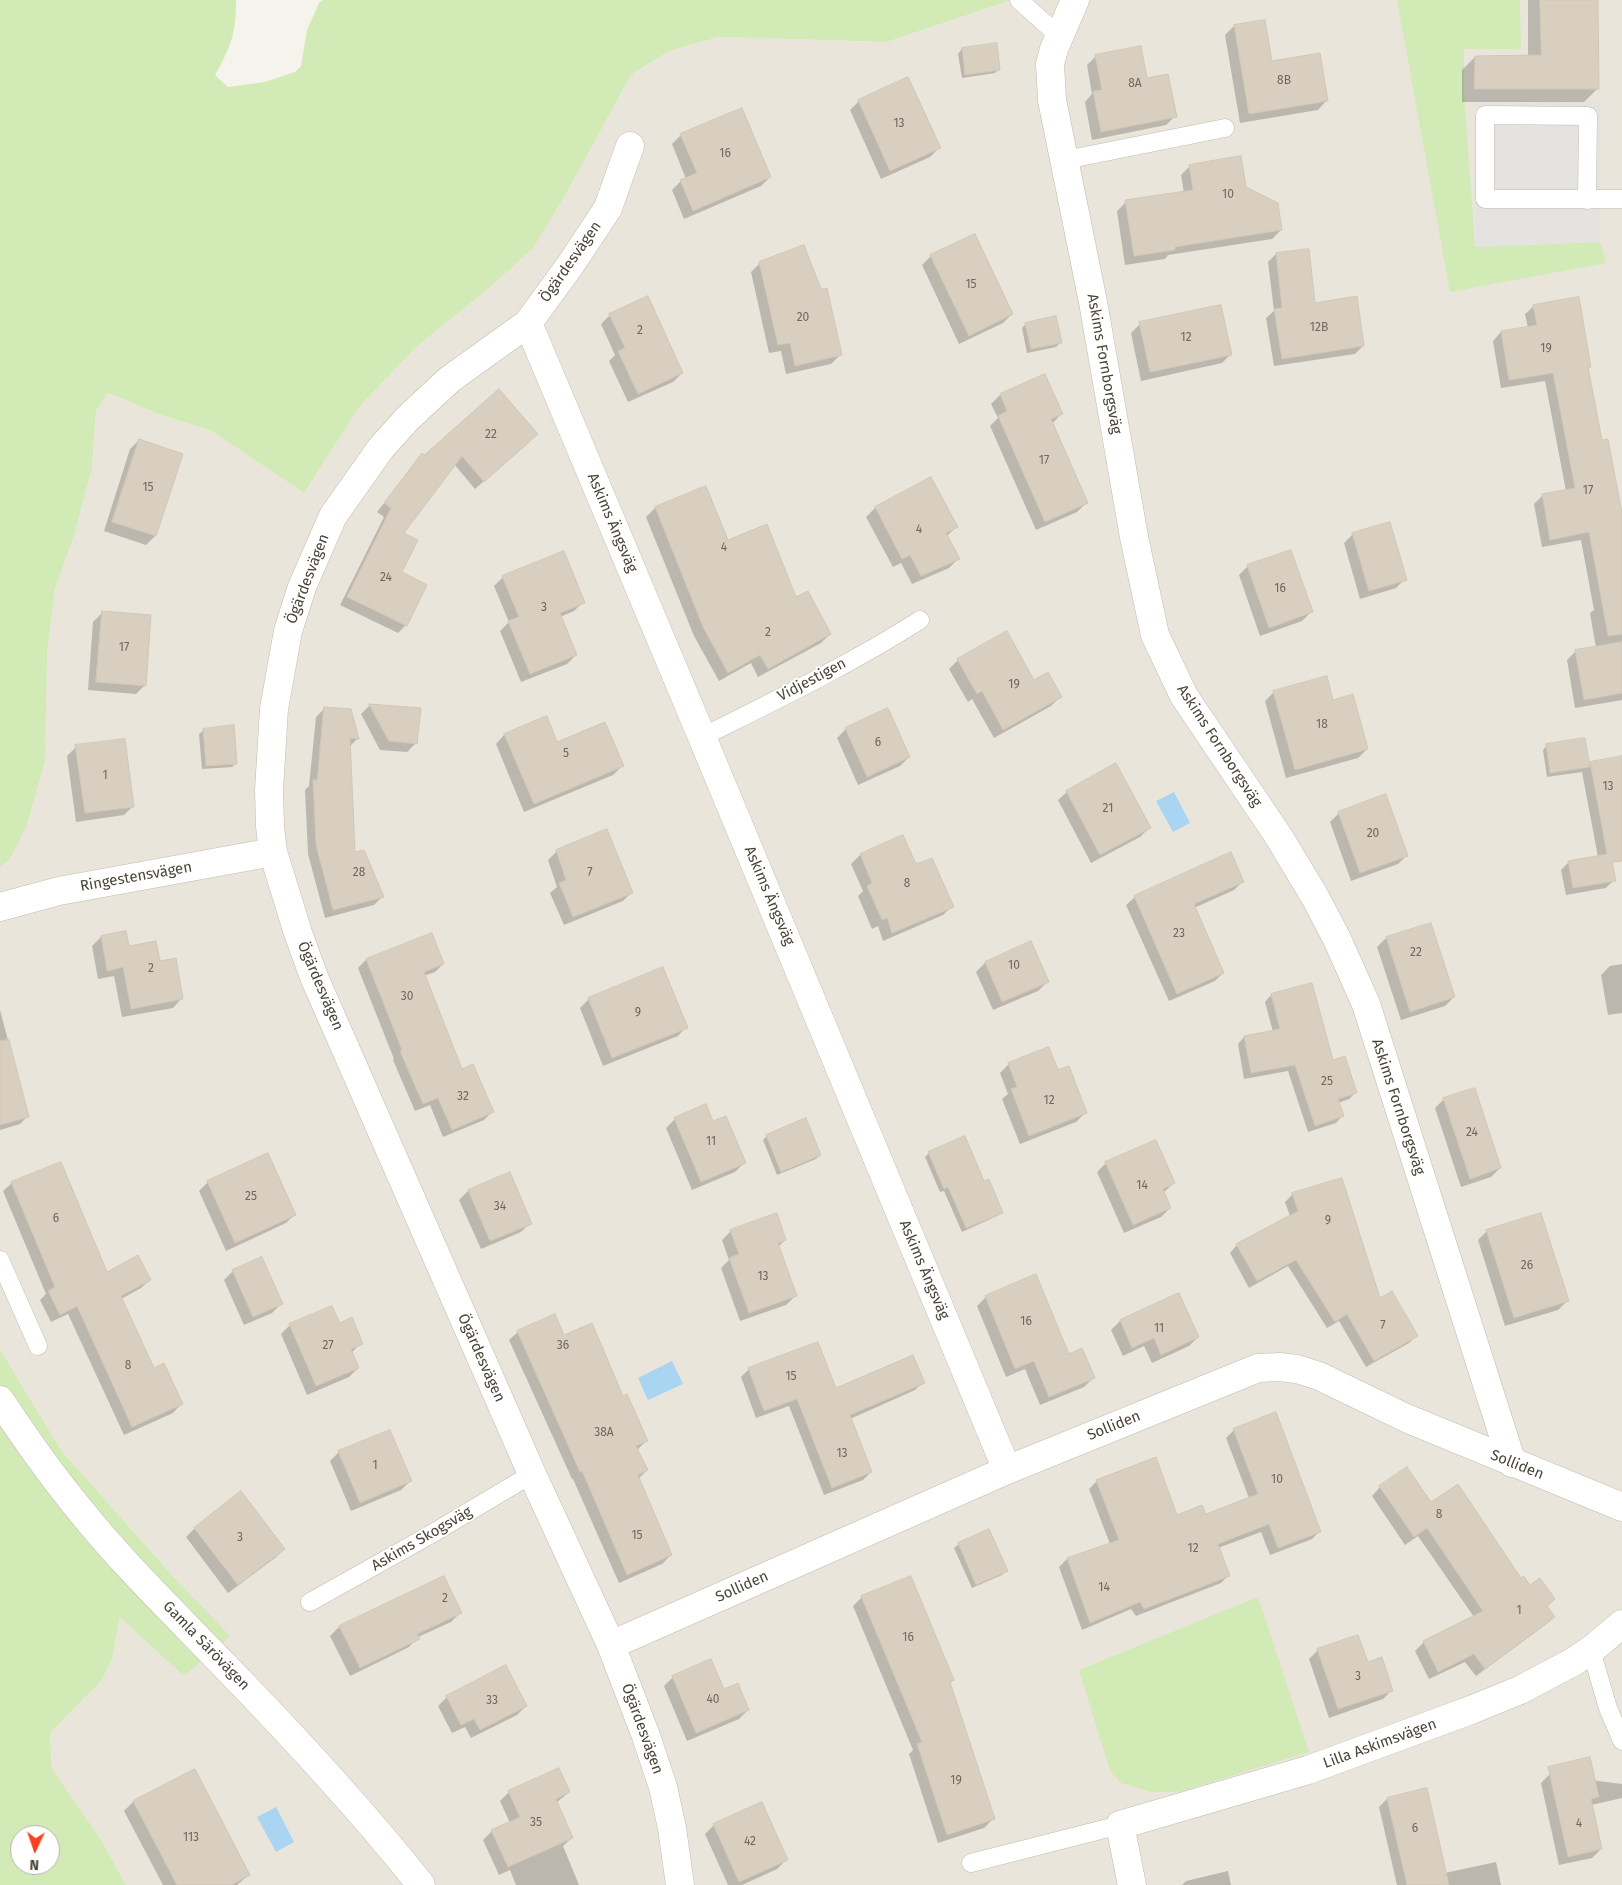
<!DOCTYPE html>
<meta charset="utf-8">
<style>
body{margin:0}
#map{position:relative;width:1622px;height:1885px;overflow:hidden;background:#f6f3ec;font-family:"Fira Sans",sans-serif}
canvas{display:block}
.north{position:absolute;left:10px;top:1825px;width:50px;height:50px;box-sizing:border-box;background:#fff;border:1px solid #b7b4b0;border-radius:50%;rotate:183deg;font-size:14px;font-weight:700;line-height:20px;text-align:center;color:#4b4439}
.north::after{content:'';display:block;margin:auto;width:18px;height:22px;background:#fc3f1d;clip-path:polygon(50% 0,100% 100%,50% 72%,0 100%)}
</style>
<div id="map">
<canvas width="1622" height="1885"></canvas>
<div class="north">N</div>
</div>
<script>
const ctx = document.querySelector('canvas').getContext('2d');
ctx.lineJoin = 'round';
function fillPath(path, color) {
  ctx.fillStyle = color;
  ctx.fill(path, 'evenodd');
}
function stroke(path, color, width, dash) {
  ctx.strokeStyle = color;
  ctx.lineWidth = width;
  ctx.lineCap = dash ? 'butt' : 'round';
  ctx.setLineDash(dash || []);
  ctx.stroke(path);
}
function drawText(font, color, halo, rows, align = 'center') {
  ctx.font = font + ' "Fira Sans",sans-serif';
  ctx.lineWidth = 4;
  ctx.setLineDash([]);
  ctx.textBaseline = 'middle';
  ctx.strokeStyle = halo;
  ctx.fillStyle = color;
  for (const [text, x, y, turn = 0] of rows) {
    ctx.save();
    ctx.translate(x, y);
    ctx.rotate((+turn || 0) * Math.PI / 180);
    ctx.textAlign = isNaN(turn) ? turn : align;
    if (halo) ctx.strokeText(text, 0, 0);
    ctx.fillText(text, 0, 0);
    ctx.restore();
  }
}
fillPath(new Path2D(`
 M1012,0H1622V1885H126L100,1838L52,1769L50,1733L102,1680L112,1659L120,1617L229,1636L171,1574L61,1450L0,1349V867L10,859L47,654L55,589L74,536L92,468L96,411L108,393L161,415L210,430L304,493L360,406L416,347L482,294L571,185L631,75L669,51L719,37L887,42Z`), '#eae5da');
fillPath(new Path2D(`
 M0,0H236C236,33 231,47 215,75L228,87L265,82L295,72L301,66L307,30L319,3L323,0H1012L887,42L719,37L669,51L631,75L571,185L533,248L482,294L416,347L360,406L304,493L210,430L161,415L108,393L96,411L92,468L74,536L55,589L47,654L45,761L26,827L10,859L0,867Z
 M1397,0H1520L1521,49H1464V92L1475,247L1600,242L1606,263L1450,292Z
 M0,1349L61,1450L171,1574L230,1636L184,1676L120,1617L112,1659L102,1680L50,1733L52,1769L100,1838L126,1885H0ZM20,1835H50V1865H20Z
 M1258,1597L1309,1752L1179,1792H1151L1121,1783L1110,1771L1079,1670Z`), '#d2eab5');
fillPath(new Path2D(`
 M1478,100L1601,102L1600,242L1475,247Z`), '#e5e3e0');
fillPath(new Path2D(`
 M1174,792L1190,823L1173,832L1156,801Z
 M672,1361L683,1384L648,1400L638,1378Z
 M276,1807L294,1842L276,1852L257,1817Z`), '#a9d4f2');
fillPath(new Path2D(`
 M1528,0H1596L1597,89L1584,102H1462V70L1475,57H1528Z
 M1234,26L1271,62L1327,100L1318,110L1240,123L1225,35Z
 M962,49L999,69L995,73L962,78L958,54Z
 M1096,56L1175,116L1166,125L1092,140L1085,102L1092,94L1087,65Z
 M859,101L939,148L930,157L881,179L850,110Z
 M681,135L770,177L761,186L684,219L672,190L681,181L686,179L672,144Z
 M1190,166L1244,188L1281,230L1272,239L1168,255L1165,259L1125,265L1117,211L1126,202L1184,193L1181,175Z
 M974,236L1012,314L1003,323L959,344L922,265L931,256Z
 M1276,254L1314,304L1363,346L1355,354L1274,366L1266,318L1274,311L1268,262Z
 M760,263L840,355L831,364L786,374L781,351L769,353L751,272Z
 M1534,306L1590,366L1587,369L1601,442L1622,519V700L1575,708L1567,660L1575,652L1596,648L1590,613L1594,610L1581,540L1542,547L1534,504L1542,496L1566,491L1545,381L1501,388L1493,341L1501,332L1528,328L1525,314Z
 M610,315L682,373L673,382L628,402L609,361L615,355L601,324Z
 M1026,324L1060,343L1056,347L1027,353L1022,328Z
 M1140,324L1231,354L1222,363L1141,381L1131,333Z
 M1045,375L1061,414L1053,423L1086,503L1077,512L1036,530L990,426L998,418L991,404L1000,395Z
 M139,440L155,536L146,545L104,531L130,449Z
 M528,442L475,489L454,464L402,533L400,572L406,625L398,633L340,605L384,517L377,512L422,455L424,457Z
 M930,479L956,527L947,536L958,559L949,568L912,584L901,563L893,567L866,517L875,508Z
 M655,508L727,541L796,599L830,634L821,643L758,677L751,663L719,681L694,636L646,517Z
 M1353,534L1405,579L1396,588L1360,599L1344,543Z
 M1248,566L1311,612L1302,621L1260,636L1239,575Z
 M503,577L583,602L574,611L560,617L576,655L567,664L521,682L500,631L509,622L494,586Z
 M102,613L145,685L136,694L88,690L93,622Z
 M958,660L1034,682L1060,697L1051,706L994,738L972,699L968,702L949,669Z
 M1274,692L1332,702L1367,749L1358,758L1286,778L1265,701Z
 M370,705L416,743L407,752L380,750L361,714Z
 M324,709L358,738L349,747L354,854L382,897L374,905L325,918L308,854L305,790L309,786L316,717Z
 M846,729L909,757L900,766L858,785L837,738Z
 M204,730L236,763L232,767L202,769L199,734Z
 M504,735L557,744L622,766L613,775L524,812L496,744Z
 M1547,745L1588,766L1590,764L1622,757V860L1611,862L1614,880L1606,888L1566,895L1561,870L1569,862L1598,857L1582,772L1547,777L1543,750Z
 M76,747L133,806L124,815L76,822L67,756Z
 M1067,792L1149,828L1140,837L1091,863L1058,800Z
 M1339,813L1407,855L1398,864L1351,881L1330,822Z
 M903,837L916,866L952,906L943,915L883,941L878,926L872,929L858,896L863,891L851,864L860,855Z
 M557,851L632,892L623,901L564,925L550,893L557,887L548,860Z
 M1243,881L1234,890L1194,908L1223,973L1215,981L1169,1001L1126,905L1135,897Z
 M101,937L128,947L159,962L182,998L173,1008L122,1017L114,976L98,979L92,946Z
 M1386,938L1454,997L1445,1006L1401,1020L1377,947Z
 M366,960L443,964L435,972L424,976L461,1071L492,1112L484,1120L443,1137L430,1105L415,1111L393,1060L394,1059L358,968Z
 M985,963L1047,982L1038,991L993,1010L976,972Z
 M1622,964V1013L1608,1015L1601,975L1610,966Z
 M1271,995L1332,1062L1356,1092L1349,1099L1338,1103L1342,1116L1336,1123L1308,1132L1288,1071L1244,1079L1238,1044L1244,1037L1273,1032L1265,1002Z
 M589,999L686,1027L678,1036L603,1066L580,1008Z
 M0,1010L28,1116L20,1124L0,1130Z
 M1009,1064L1057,1072L1085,1113L1076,1122L1020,1144L1002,1099L1008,1094L1000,1073Z
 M1444,1099L1500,1168L1491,1177L1461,1187L1435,1108Z
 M675,1119L712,1122L744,1163L735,1172L692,1190L666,1128Z
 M767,1136L820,1155L816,1159L777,1175L763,1140Z
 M929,1153L1001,1212L997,1216L962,1232L944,1191L940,1192L925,1157Z
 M1106,1163L1174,1183L1163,1193L1170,1208L1161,1217L1124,1233L1097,1172Z
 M208,1182L295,1214L286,1223L226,1251L199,1191Z
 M12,1183L106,1274L150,1280L141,1288L121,1299L153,1370L181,1404L173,1413L124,1435L68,1314L51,1322L40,1300L46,1294L3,1191Z
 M468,1191L530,1223L521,1232L481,1249L459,1200Z
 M1293,1194L1379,1300L1416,1336L1409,1343L1366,1367L1339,1321L1327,1328L1288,1266L1249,1288L1230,1253L1237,1245L1290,1216L1285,1202Z
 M731,1231L785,1240L778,1247L795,1296L786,1305L740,1321L721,1268L729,1260L722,1240Z
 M1487,1231L1567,1301L1558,1310L1505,1326L1478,1240Z
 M233,1271L281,1304L272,1313L244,1325L224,1280Z
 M1178,1294L1198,1337L1189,1346L1152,1363L1144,1346L1123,1356L1111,1330L1120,1321Z
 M986,1297L1068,1356L1093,1378L1084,1387L1040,1405L1025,1369L1006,1377L977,1306Z
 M290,1325L361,1343L351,1353L358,1368L349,1377L307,1395L281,1334Z
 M518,1332L563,1337L623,1398L647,1440L637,1450L647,1470L638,1479L671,1555L662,1564L619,1583L573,1479H572L509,1340Z
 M749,1369L835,1390L923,1382L915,1390L850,1419L871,1472L863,1480L824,1495L789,1406L756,1418L741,1377Z
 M1234,1430L1320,1531L1312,1539L1270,1555L1261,1532L1218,1548L1229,1575L1221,1583L1136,1616L1131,1609L1082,1630L1059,1567L1067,1559L1110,1544L1089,1489L1097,1481L1177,1516L1205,1515L1249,1498L1226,1438Z
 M339,1452L410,1481L401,1490L351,1511L330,1461Z
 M1380,1487L1430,1504L1530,1586L1554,1599L1546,1607L1554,1617L1545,1625L1476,1676L1465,1662L1429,1679L1415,1651L1424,1642L1474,1617L1418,1536L1405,1545L1372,1496Z
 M195,1528L284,1549L275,1558L228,1593L186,1537Z
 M959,1544L1006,1571L1002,1575L972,1588L954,1548Z
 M444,1577L460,1613L451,1622L418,1637L409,1647L350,1676L330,1636L339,1627Z
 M862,1597L953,1680L949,1683L993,1819L984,1828L938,1843L909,1754L913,1750L853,1606Z
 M1318,1650L1367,1664L1392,1690L1383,1699L1329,1718L1309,1659Z
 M673,1677L723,1691L748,1710L739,1719L687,1741L664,1686Z
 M447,1697L526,1706L517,1715L471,1738L465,1727L452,1733L438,1706Z
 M194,1770L249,1875L237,1885H163L124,1811L133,1802Z
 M1549,1775L1622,1784V1798L1591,1805L1601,1849L1592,1858L1559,1865L1541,1783Z
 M509,1792H569L556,1803L572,1838L563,1846L579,1885H516L510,1870L499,1875L483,1840L492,1831L510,1823L500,1801Z
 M1387,1799L1445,1873L1496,1862L1501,1885H1397L1379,1807Z
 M714,1825L786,1860L777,1869L742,1885H728L705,1834Z
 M1228,1871L1231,1885H1182L1186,1881Z`), '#0003');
const building = new Path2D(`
 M1540,0H1598L1599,89H1474L1475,56L1541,55Z
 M1265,20L1272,61L1320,53L1328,101L1249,114L1234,25Z
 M997,43L1000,70L965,75L962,48Z
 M1141,46L1147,78L1168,74L1177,117L1101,132L1093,91L1102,90L1095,55Z
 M908,77L941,148L890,171L858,100Z
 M742,108L771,177L693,211L680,180L697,173L680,134Z
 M1241,156L1246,187L1278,203L1282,230L1175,247V250L1134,256L1125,200L1193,190L1189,165Z
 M975,234L1013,314L969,336L930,255Z
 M804,245L821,289L827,288L842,355L795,366L790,343L778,345L759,262Z
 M1309,249L1315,303L1357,296L1364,346L1282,359L1274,309L1282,308L1276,253Z
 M648,296L683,373L638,394L618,351L625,348L609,314Z
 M1579,297L1591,367H1588L1602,440L1608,439L1622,513V634L1608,636L1589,532L1550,540L1542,494L1575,488L1553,373L1509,380L1501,331L1537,325L1533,305Z
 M1221,305L1232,355L1150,372L1139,322Z
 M1056,316L1062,343L1031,349L1025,323Z
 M1045,374L1063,414L1051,419L1088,503L1045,522L998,416L1007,411L1000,394Z
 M499,389L538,434L484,482L462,456L404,533L418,540L402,572L427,585L407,626L347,597L391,508L384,503L422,453L424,455Z
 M139,439L183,454L156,536L112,522Z
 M931,477L958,527L946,533L960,559L921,576L910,555L902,559L875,507Z
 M706,486L728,540L767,524L796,597L808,591L831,634L768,669L760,655L728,673L703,627L655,507Z
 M1390,522L1407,580L1369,591L1352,533Z
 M1291,550L1313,612L1269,628L1247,565Z
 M564,551L585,603L560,613L577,655L530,674L508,621L519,617L502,576Z
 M102,611L151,615L146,686L96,682Z
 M1007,631L1034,680L1048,672L1062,697L1003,730L982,691L977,694L957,659Z
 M1622,642V693L1584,700L1575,650Z
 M1327,676L1333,700L1353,694L1368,749L1295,770L1273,691Z
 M369,704L421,708L417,744L389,741Z
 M324,707L351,709L359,739L350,738L355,852L364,850L384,897L333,910L316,845L313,780H317Z
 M888,708L910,757L867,777L845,728Z
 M547,716L557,742L605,722L624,766L534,804L504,734Z
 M234,725L237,764L206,766L203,729Z
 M1585,738L1590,767L1550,773L1546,744Z
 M125,739L134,807L85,813L75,745Z
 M1622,756V861L1612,862L1616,881L1573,888L1568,861L1607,854L1590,762Z
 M1116,763L1151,828L1100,855L1066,791Z
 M1386,794L1408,856L1360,873L1338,812Z
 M607,829L633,893L573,917L559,883L566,880L556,850Z
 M903,835L916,864L932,858L954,907L892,933L887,918L882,920L867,886L872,883L860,854Z
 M1231,852L1244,882L1194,904L1224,973L1177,994L1134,896Z
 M1431,923L1455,997L1410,1012L1386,937Z
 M126,931L129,946L156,941L160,961L176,958L183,999L131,1009L123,967L107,971L101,936Z
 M432,933L444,964L424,972L462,1069L473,1064L494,1112L452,1130L438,1098L423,1104L400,1051L402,1050L366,959Z
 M1031,941L1049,982L1002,1002L985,962Z
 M663,967L688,1028L612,1058L588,998Z
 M1312,983L1333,1060L1345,1056L1357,1093L1338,1099L1344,1116L1315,1126L1295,1065L1251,1073L1244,1036L1280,1029L1271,994Z
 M9,1040L29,1117L0,1125V1041Z
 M1049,1047L1058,1070L1069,1066L1087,1113L1029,1136L1011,1089L1017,1087L1008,1063Z
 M1475,1088L1501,1168L1470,1179L1443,1098Z
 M706,1104L713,1121L726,1116L746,1163L701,1182L674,1118Z
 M806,1118L821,1155L781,1172L766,1135Z
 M965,1136L984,1181L989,1179L1003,1213L966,1228L948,1187L944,1189L928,1152Z
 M1156,1140L1175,1183L1163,1189L1171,1208L1133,1225L1105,1162Z
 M268,1153L296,1215L235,1243L207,1181Z
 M61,1162L107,1272L138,1255L151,1280L121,1296L154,1368L164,1363L183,1404L132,1427L77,1306L60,1315L48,1291L55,1287L11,1182Z
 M510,1172L532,1224L490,1241L468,1190Z
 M1342,1178L1380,1298L1392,1291L1418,1336L1374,1361L1347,1314L1335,1322L1296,1260L1257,1281L1236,1244L1298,1211L1292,1193Z
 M777,1213L786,1240L778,1243L797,1296L749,1313L729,1258L739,1254L730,1230Z
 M1541,1213L1569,1301L1514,1318L1486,1230Z
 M262,1257L283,1304L253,1317L232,1270Z
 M1036,1274L1069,1354L1082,1348L1095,1378L1049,1397L1034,1361L1015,1369L985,1296Z
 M1179,1293L1199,1337L1161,1355L1154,1338L1132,1348L1120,1320Z
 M332,1306L340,1323L352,1317L363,1344L351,1349L359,1368L316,1386L289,1324Z
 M555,1314L564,1335L592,1323L623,1396L627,1394L648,1441L636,1446L648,1470L638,1475L672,1555L627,1575L582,1471L580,1472L517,1331Z
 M818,1342L836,1388L913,1355L925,1383L850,1415L872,1472L832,1488L797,1399L764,1411L748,1368Z
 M1276,1412L1321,1532L1278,1548L1269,1524L1218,1544L1230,1576L1144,1609L1140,1602L1090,1623L1067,1558L1119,1540L1096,1480L1156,1457L1177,1515L1202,1505L1206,1514L1258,1494L1233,1429Z
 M390,1430L412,1481L360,1503L338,1451Z
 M1407,1467L1431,1502L1458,1484L1521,1578L1524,1576L1530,1585L1540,1578L1555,1599L1547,1606L1555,1617L1485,1669L1474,1654L1438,1672L1423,1641L1483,1611L1427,1528L1414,1537L1379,1486Z
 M241,1491L285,1549L238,1585L194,1528Z
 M989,1529L1008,1571L976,1585L958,1543Z
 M444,1576L462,1613L417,1634L420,1639L360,1668L339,1626Z
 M911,1576L954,1680L950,1682L995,1819L947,1835L917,1744L922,1742L861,1596Z
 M1358,1635L1368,1662L1382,1657L1393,1691L1338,1709L1317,1649Z
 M711,1659L724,1689L738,1683L749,1710L696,1733L672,1676Z
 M506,1665L527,1706L480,1730L474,1719L461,1725L446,1696Z
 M1590,1757L1599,1797L1591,1799L1602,1849L1568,1857L1548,1767Z
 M559,1768L570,1792L556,1799L573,1838L508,1867L491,1830L520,1817L508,1791Z
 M195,1769L250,1875L231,1885H177L133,1801Z
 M1427,1788L1449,1885H1407L1387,1798Z
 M762,1802L788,1860L739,1882L713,1824Z`);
fillPath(building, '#d8cfc1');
stroke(building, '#d3c7b4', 1);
const service = new Path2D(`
 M1019,0L1059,36
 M1065,160L1225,128
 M1587,200L1588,116L1485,115V199H1622
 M702,737C776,700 851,664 920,620
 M0,1260L38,1346
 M310,1602L428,1536L532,1474
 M1591,1650L1608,1708L1622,1741
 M971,1863L1120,1825`);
const minor = new Path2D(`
 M1075,0L1054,49L1050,64L1052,100L1093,302L1134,537L1155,635L1184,696L1279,837L1315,897L1337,939L1366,1004L1512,1463
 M630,146L608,208L571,264L528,323L450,379L408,418L381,448L333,516L302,587L288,631L274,709L269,790L270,826L273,852L298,933L314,977L532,1474L611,1645L646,1736L663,1787L672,1828L680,1885
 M528,323L702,737L1007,1470
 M0,907L59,891L273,852
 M611,1645L1007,1470L1258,1368L1279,1367L1297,1369L1319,1376L1406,1418L1622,1507
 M1132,1885L1120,1825L1308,1770L1471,1710L1520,1690L1573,1662L1591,1650L1622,1624`);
const tertiary = new Path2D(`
 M0,1400C25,1438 51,1475 80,1510C124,1565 176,1615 224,1665C293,1736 360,1808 421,1885`);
stroke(service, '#c2bbae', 19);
stroke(minor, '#c2bbae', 29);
stroke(tertiary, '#c2bbae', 29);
stroke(service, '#fff', 18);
stroke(minor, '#fff', 28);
stroke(tertiary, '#fff', 28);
drawText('12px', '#6e675b', null, [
 ["8B",1284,81],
 ["8A",1135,84],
 ["13",899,124],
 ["16",725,154],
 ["10",1228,195],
 ["15",971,285],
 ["20",803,318],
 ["12B",1319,328],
 ["2",640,331],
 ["12",1186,338],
 ["19",1546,349],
 ["22",491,435],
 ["17",1044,461],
 ["15",148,488],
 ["17",1588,491],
 ["4",919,530],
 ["4",724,548],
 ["24",386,578],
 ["16",1280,589],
 ["3",544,608],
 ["2",768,633],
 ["17",124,648],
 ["19",1014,685],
 ["18",1322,725],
 ["6",878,743],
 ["5",566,754],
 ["1",105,776],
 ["13",1608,787],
 ["21",1108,809],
 ["20",1373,834],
 ["28",359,873],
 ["7",590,873],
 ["8",907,884],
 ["23",1179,934],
 ["22",1416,953],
 ["10",1014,966],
 ["2",151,969],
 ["30",407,997],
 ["9",638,1013],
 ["25",1327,1082],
 ["32",463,1097],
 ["12",1049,1101],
 ["24",1472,1133],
 ["11",711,1142],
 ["14",1142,1186],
 ["25",251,1197],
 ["34",500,1207],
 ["6",56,1219],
 ["9",1328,1221],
 ["26",1527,1266],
 ["13",763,1277],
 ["16",1026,1322],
 ["7",1383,1326],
 ["11",1159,1329],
 ["27",328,1346],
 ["36",563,1346],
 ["8",128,1366],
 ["15",791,1377],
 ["38A",604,1433],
 ["13",842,1454],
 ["1",375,1466],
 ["10",1277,1480],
 ["8",1439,1515],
 ["15",637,1536],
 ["3",240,1538],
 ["12",1193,1549],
 ["14",1104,1588],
 ["2",445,1599],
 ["1",1519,1611],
 ["16",908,1638],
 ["3",1358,1677],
 ["40",713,1700],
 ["33",492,1701],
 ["19",956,1781],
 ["35",536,1823],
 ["4",1579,1824],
 ["6",1415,1829],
 ["113",191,1838],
 ["42",750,1842]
]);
drawText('15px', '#4b4439', '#fff', [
 ["Ögärdesvägen",571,262,-55],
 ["Askims Fornborgsväg",1104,364,80],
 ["Askims Ängsväg",612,523,67],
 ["Ögärdesvägen",308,579,-69],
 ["Vidjestigen",812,680,-28],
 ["Askims Fornborgsväg",1219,746,57],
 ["Ringestensvägen",136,877,-10],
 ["Askims Ängsväg",769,896,67],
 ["Ögärdesvägen",320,986,67],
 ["Askims Fornborgsväg",1398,1107,72],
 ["Askims Ängsväg",924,1270,67],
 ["Ögärdesvägen",481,1358,66],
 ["Solliden",1114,1426,-22],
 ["Solliden",1517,1465,22],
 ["Askims Skogsväg",422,1539,-30],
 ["Solliden",742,1587,-24],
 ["Gamla Särövägen",206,1646,46],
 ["Ögärdesvägen",642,1729,70],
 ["Lilla Askimsvägen",1380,1744,-20]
]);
</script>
